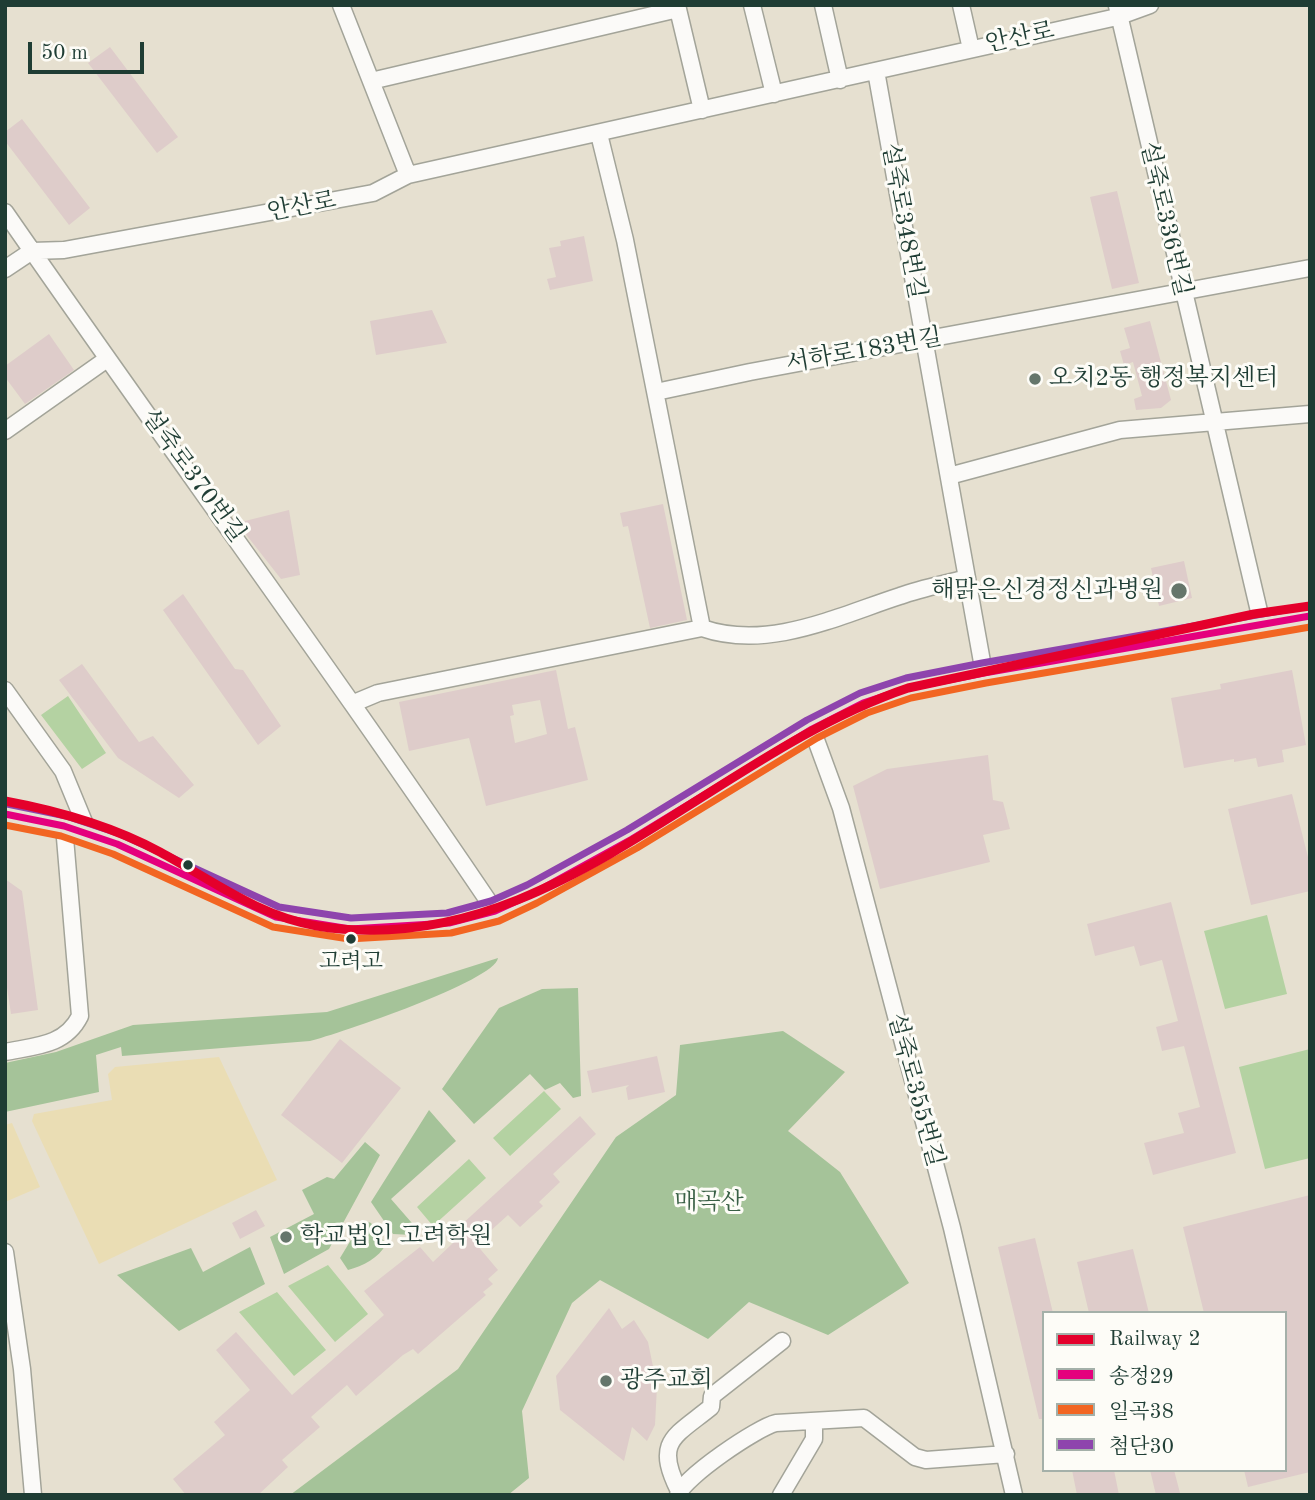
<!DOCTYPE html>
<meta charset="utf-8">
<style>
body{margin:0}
#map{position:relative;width:1315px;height:1500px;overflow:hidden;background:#e6e0d0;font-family:"Old Standard TT","Noto Serif KR",serif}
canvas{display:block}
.frame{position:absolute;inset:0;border:7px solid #1f3d34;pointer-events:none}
.legend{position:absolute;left:1042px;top:1311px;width:245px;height:161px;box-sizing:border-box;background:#fdfcf7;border:2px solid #a4b0a9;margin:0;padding:9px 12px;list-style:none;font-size:21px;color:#1f3d34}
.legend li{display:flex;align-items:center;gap:14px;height:35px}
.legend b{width:35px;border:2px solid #a4b0a9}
.scale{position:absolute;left:28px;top:42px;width:116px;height:32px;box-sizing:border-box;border:4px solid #1f3d34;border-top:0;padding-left:9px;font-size:21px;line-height:24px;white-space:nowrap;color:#1f3d34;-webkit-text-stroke:5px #fdfcf7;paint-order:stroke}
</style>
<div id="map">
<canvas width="1315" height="1500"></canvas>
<div class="frame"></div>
<ul class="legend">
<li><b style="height:9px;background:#e4002b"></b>Railway 2</li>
<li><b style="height:9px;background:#e5007d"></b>송정29</li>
<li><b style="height:9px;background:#f26522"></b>일곡38</li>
<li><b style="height:9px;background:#8e44ad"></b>첨단30</li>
</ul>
<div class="scale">50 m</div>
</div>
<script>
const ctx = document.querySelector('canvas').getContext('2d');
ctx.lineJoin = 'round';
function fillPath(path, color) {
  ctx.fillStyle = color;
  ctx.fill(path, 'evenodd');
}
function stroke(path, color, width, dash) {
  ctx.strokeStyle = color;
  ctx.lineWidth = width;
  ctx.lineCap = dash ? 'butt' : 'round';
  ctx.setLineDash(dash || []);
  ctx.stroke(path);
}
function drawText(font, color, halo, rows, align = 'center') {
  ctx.font = font + ' "Old Standard TT","Noto Serif KR",serif';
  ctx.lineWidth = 6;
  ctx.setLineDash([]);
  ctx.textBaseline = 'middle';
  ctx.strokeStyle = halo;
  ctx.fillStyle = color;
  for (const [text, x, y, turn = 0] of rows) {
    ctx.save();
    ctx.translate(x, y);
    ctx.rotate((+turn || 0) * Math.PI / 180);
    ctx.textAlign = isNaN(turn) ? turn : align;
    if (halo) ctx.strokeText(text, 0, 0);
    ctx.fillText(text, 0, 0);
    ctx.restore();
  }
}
fillPath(new Path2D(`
 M68,696L106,753L82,769L41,715Z
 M1267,915L1287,994L1225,1009L1204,931Z
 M1310,1049V1158L1265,1169L1239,1067Z
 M544,1091L561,1109L510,1156L493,1138Z
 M469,1159L486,1178L433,1226L417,1207Z
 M328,1265L368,1314L335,1342L288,1286Z
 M277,1292L326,1350L294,1376L239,1312Z`), '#b4d2a2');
fillPath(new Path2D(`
 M498,958C495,981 338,1034 310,1041L122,1056L121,1047L96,1055L99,1092L5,1112V1063L56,1052L133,1025L327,1012Z
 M578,988L581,1096L573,1098L560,1083L545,1090L530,1074L474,1124L442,1089L499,1008L542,989Z
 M783,1031L845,1072L788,1131L840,1172L909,1283L828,1335L749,1302L708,1339L600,1280L572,1303L522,1411L529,1478L508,1495H290L458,1369L616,1137L676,1095L680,1045Z
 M429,1110L456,1141L391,1199L418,1230L412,1235L393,1234L371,1202Z
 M365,1142L380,1155L329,1249L284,1274L270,1237L314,1214L302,1190L327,1177L334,1179Z
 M366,1221L371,1223L386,1244C379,1258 363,1266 348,1270L340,1258L360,1225Z
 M250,1247L265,1284L179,1331L117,1275L191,1248L203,1272Z`), '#a5c399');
fillPath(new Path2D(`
 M219,1057L277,1180L99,1264L32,1121L34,1114L112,1100L108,1074L115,1067Z
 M12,1123L40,1187L5,1202V1125Z`), '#eaddb4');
fillPath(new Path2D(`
 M110,47L178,137L157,153L88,63Z
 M22,119L90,208L69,225L5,141V132Z
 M1117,191L1139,283L1112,289L1090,197Z
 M584,236L593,281L550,290L547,279L556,277L549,248L561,246L560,241Z
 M432,310L447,343L376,355L370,321Z
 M1150,321L1171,400L1161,408L1136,410L1134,399L1142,396L1133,362L1124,365L1120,351L1130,348L1124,328Z
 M49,334L74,370L25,404L5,377V366Z
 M663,504L687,620L650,628L628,526L623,527L620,513Z
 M289,510L300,575L281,579L237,523Z
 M1184,561L1192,598L1159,606L1151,568Z
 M183,594L235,669L243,670L281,726L258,745L163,610Z
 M82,664L139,742L153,736L194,785L179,798L118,758L59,680Z
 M556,670L568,729L575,727L588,780L486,806L469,738L409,751L399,702ZM540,700L547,734L515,743L510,716L514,715L512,705Z
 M1292,670L1306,745L1282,750L1284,762L1258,767L1256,758L1234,762V759L1184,768L1171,698L1221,689L1220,684Z
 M988,755L993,800L1003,802L1010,829L983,835L990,862L880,889L853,786L887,769Z
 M1292,794L1310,865V891L1251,905L1228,809Z
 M5,879L22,891L38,1010L11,1014L5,974Z
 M1171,902L1236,1153L1153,1175L1144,1143L1184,1133L1178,1113L1200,1107L1184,1046L1162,1051L1156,1027L1178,1021L1162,960L1140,966L1134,946L1095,956L1087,924Z
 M340,1039L401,1088L342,1163L281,1115Z
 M657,1056L665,1092L628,1100L626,1088L629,1085L592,1093L587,1071Z
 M580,1116L596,1134L553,1174L560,1182L539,1202L543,1206L520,1227L508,1215L476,1244L498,1270L488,1279L493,1284L483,1292L486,1295L418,1354L413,1349L403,1355L356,1396L347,1385L311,1417L320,1427L282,1460L288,1467L258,1495H186L173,1479L225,1435L214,1422L250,1390L216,1350L236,1332L292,1395L384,1315L364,1291L420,1247L433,1262L453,1243L448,1237Z
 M1310,1195V1472L1248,1487L1244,1470H1285V1313H1204L1183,1227Z
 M256,1210L265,1226L240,1239L232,1223Z
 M1035,1238L1053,1313H1044V1419H1039L998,1247Z
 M1133,1249L1149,1313H1089L1077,1262Z
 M609,1308L622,1329L634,1320L648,1342L657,1386L655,1425L647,1441L632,1427L624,1461L560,1410L556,1376Z
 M1072,1470H1114L1119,1495H1077Z
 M1150,1470H1174L1180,1493L1156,1495Z`), '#deccca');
const minor = new Path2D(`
 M341,5L408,175
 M677,5L702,110
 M752,5L774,94
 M823,5L840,80
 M961,5L971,49
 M1117,6L1262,624
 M876,71L984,673
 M371,81L678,9
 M599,134L625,240L702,628
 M5,212C167,446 336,675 495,911
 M5,269L32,251L64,250L373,193L408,175L1117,17L1150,5
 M656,392L750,372L1310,268
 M5,431L107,359
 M949,476L1120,430L1310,414
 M702,628C768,651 838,616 900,596C922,588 945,584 967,578
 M5,690L63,771L89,834
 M354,703L378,693L702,628
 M812,729L841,808L952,1228L1014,1495
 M5,1052C35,1046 65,1046 80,1016L64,826
 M5,1252L22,1369L33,1495
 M679,1491C654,1441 674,1437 711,1407L712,1396L782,1341
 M678,1495C684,1477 758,1427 776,1423L864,1418L915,1457L926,1460L1006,1454
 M781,1495L814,1439V1421`);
const major = new Path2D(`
 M5,814L64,826L117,844L276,917L350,929L449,923L495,911L532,894L632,839L812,729L863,703L908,688L984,673L1310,616`);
stroke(minor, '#a3a499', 19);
stroke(major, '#a3a499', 24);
stroke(minor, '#fbfaf8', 16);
stroke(major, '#e7e1d3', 21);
stroke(new Path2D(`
 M5,814L64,826L117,844L276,917L350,929L449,923L495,911L532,894L632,839L812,729L863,703L908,688L984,673L1310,616`), '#e5007d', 7);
stroke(new Path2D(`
 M5,825L61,836L113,854L273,927L349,939L451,933L499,921L537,903L637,848L817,738L867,713L911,698L986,683L1310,627`), '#f26522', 7);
stroke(new Path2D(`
 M7,804L66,816L120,834L279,907L351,918L447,913L491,901L527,885L627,830L807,720L860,693L906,678L982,663L1308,606`), '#8e44ad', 7);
stroke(new Path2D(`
 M5,801C59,811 112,826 160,852C212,880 258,916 317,926C546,963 707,756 908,688L1254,614L1310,606`), '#e4002b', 9);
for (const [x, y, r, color] of [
 [1035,379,7,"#65766b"],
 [1179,591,9,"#65766b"],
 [188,865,6,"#1f3d34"],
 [351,939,6,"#1f3d34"],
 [286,1237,7,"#65766b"],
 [606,1381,7,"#65766b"]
]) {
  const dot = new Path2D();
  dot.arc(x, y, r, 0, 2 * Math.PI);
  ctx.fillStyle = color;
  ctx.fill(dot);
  stroke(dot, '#fdfcf7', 2.5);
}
drawText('22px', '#1f3d34', '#fdfcf7', [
 ["고려고",351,962]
]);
drawText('24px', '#1f3d34', '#fdfcf7', [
 ["안산로",1020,38,-12],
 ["안산로",302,207,-11],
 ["설죽로336번길",1165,219,77],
 ["설죽로348번길",903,221,80],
 ["서하로183번길",864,351,-10],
 ["설죽로370번길",193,476,54],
 ["설죽로355번길",915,1090,75]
]);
drawText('24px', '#1f3d34', '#fdfcf7', [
 ["오치2동 행정복지센터",1049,379],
 ["해맑은신경정신과병원",1163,591,"right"],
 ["학교법인 고려학원",300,1237],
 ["광주교회",620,1381]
], 'left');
drawText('24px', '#3a6046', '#fdfcf7', [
 ["매곡산",709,1203]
]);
</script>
